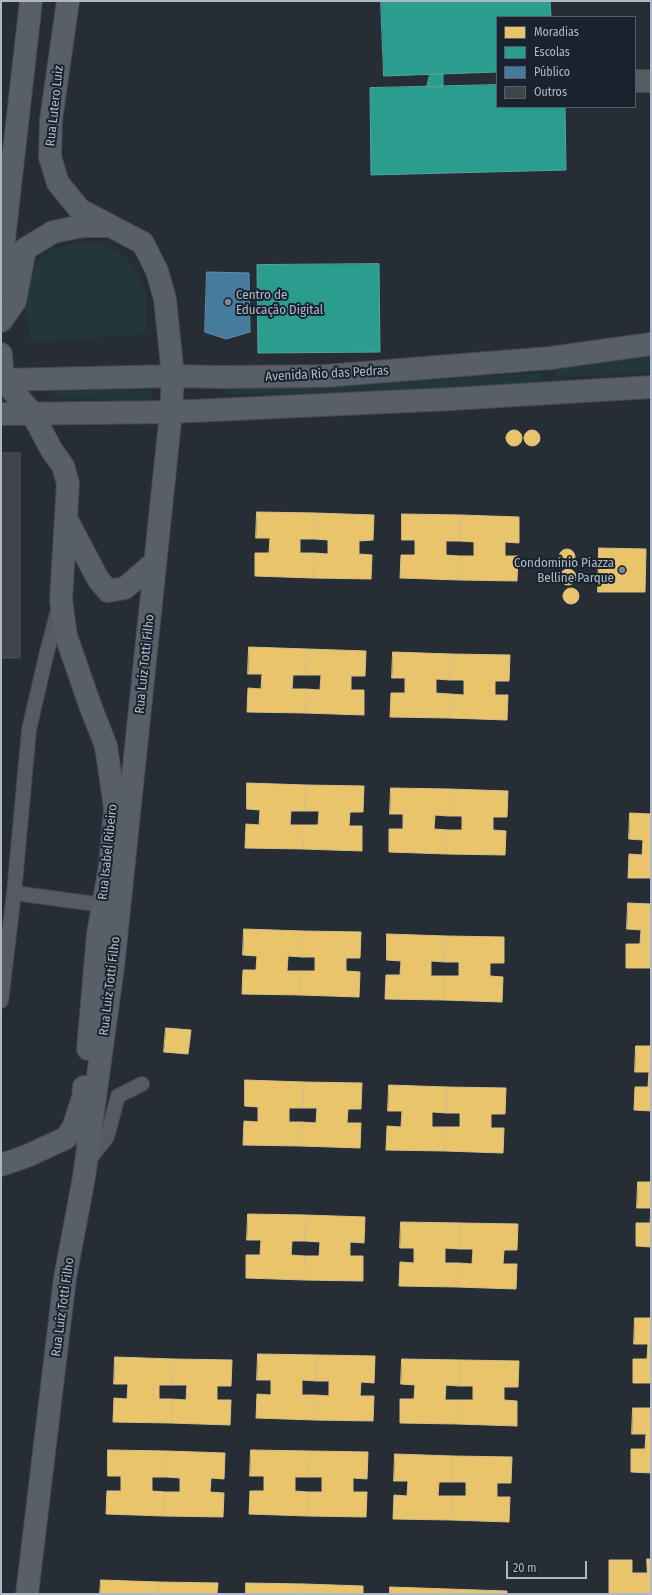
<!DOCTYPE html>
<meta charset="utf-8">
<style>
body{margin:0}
#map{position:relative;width:652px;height:1595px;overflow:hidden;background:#262d34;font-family:"Fira Sans Condensed",sans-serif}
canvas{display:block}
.frame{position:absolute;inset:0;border:2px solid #aeb8c7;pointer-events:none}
.legend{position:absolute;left:496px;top:16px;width:140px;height:92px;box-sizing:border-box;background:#19232f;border:1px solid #555f6c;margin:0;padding:5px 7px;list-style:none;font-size:12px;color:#aeb8c7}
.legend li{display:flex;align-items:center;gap:8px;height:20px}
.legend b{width:20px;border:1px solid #555f6c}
.scale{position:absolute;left:506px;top:1561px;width:81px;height:18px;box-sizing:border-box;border:2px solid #aeb8c7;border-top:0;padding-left:5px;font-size:12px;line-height:14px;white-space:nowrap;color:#aeb8c7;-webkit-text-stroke:3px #19232f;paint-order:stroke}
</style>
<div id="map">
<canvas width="652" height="1595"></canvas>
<div class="frame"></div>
<ul class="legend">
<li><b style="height:11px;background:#e9c46a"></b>Moradias</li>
<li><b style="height:11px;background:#2a9d8f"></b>Escolas</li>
<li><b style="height:11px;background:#457b9d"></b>Público</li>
<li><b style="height:11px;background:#3e444a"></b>Outros</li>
</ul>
<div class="scale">20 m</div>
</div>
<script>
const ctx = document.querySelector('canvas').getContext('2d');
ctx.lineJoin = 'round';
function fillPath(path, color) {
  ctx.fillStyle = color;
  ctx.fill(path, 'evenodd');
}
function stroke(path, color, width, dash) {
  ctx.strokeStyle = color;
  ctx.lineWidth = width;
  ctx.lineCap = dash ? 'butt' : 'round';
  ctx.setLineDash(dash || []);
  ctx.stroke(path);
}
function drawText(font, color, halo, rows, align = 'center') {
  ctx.font = font + ' "Fira Sans Condensed",sans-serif';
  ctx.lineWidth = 4;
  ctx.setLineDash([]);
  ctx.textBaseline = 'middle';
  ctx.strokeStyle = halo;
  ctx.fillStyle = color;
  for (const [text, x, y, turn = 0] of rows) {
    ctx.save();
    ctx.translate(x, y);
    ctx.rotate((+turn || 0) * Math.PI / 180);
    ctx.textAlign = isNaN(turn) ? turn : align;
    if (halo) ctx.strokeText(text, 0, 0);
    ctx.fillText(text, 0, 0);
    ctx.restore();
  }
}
fillPath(new Path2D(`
 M76,242L103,243L125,257L139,275L147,297L146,334L31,342L22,289L32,267L51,250Z
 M651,355V373L557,377L556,368Z
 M541,373V382L340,394L225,395V387L343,385Z
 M55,388L152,390V400L54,398Z`), '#23373a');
const homes = new Path2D(`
 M506 438a8 8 0 1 1 16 0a8 8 0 1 1-16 0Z
 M524 438a8 8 0 1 1 16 0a8 8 0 1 1-16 0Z
 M257,512L315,513V539H300V553H314L313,578L255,576V553H269L270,538H256Z
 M315,513L374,515L373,540L359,541V554L372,555L371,579L313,578L314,553L328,554V540L315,539Z
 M402,514L461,515L460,541H446V555L459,556V580L400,578L401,555H415V540H402Z
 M461,515L519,517V543L505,542V556H518L517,581L459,580V556H474V542L460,541Z
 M599,548L646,549L645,592H598Z
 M559 557a8 8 0 1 1 16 0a8 8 0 1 1-16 0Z
 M560 577a8 8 0 1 1 16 0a8 8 0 1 1-16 0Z
 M563 596a8 8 0 1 1 16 0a8 8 0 1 1-16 0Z
 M249,647L307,649L306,675H293L292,689H306L305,713L247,712L248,688L261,689L262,674H248Z
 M307,649L366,651L365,676H351V690H364V715L305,713L306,689L320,690L321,675H306Z
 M393,652L451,654L450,680L436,679V693L450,694L449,718L390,717L391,693H405V678H392Z
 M451,654L510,655L509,681H495V695H508L507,720L449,718L450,694L464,695V680H450Z
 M247,783L306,785L305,811H291L290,825H304L303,849L245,848L246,824L259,825L260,810L247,809Z
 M306,785L364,786L363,812H350L349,826H362V851L303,849L304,825H318L319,811H305Z
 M391,788L449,789L448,816L435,815L434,829L448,830L447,854L389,852V829H403V814H390Z
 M449,789L508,791L507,817H493V830L506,831L505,855L447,854L448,830H462V816H448Z
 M630,813L651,814V878H628L629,854L642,855L643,840L629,839Z
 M628,903L651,904V968H626V944H640L641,930L627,929Z
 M244,929L302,931V957L288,956L287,971H301L300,995L242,994L243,970H256L257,956L243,955Z
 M302,931L361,932L360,958H346V971L360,972L359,997L300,995L301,971H315V957H302Z
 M387,934L446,936L445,962L431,961V976H444V1000L385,999L386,975H400L401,961L387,960Z
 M446,936L504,937V963H490V976L503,977L502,1002L444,1000V976H459V962H445Z
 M166,1028L191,1030L188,1054L164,1052Z
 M636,1046H651V1111L634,1110L635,1087H648L649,1072H635Z
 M245,1080L304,1082L303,1108H289V1122H302L301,1146L243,1145L244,1121L258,1122V1107L245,1106Z
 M304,1082L362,1083L361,1109H348L347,1123H361L360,1148L301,1146L302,1122L316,1123L317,1108H303Z
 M389,1085L447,1087V1113L432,1112V1127H446L445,1151L386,1150L387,1126L401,1127L402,1111H388Z
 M447,1087L506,1088L505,1114H491V1128H504L503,1153L445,1151L446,1127H460V1113H447Z
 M638,1182H651V1247L636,1246V1223H650L651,1208H637Z
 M248,1214L306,1215L305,1241H292L291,1255L305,1256L304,1280L246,1278V1255H260L261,1240H247Z
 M306,1215L365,1217L364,1243L350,1242V1256H363V1281L304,1280L305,1256H319L320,1242L305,1241Z
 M401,1222L460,1223L459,1249L445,1248V1263H459L457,1287L399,1286L400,1262L414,1263V1248H400Z
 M460,1223L518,1224L517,1250H504L503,1264H517L516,1289L457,1287L459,1263L472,1264L473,1249H459Z
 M635,1318H651V1383H633V1359H647L648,1344H634Z
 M258,1354L317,1355L316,1381L302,1380V1395H315L314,1420L256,1418L257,1394L271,1395V1380H257Z
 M317,1355L375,1356L374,1383L361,1382L360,1396H374L373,1421L314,1420L315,1395L329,1396V1381H316Z
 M115,1357L174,1359L173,1385H159V1399H172L171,1423L113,1422L114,1398L127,1399L128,1384H114Z
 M174,1359L232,1360L231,1386H217V1400H231L230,1425L171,1423L172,1399L186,1400L187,1385H173Z
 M402,1359L460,1360L459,1386L446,1385L445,1400H459L458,1424L400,1423V1399H414L415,1385L401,1384Z
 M460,1360L519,1361L518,1387H504V1400L517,1401V1426L458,1424L459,1400H473V1386H459Z
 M633,1408H651V1473L631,1472V1449H645L646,1434H632Z
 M108,1450L167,1451L166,1477H152V1491L165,1492L164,1516L106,1514L107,1491H121V1476H108Z
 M251,1450L310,1451L309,1477H295V1491L308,1492V1516L249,1514L250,1491H264V1476H250Z
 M167,1451L225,1453L224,1479L211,1478L210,1492L224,1493L223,1517L164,1516L165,1492H180V1478L166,1477Z
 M310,1451L368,1452L367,1479L353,1478V1492H367L366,1517L308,1516V1492H322V1477H309Z
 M395,1454L453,1456L452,1482H439L438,1496H452L451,1520L393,1519L394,1495L407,1496L408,1481H394Z
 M453,1456L512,1457L511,1483H497V1497H510L509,1522L451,1520L452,1496H466V1482H452Z
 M647,1559H651V1594H609V1560H632V1573H647Z
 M101,1580L159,1582V1594H100Z
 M159,1582L218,1583L217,1594H159Z
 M246,1583L304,1584V1594H246Z
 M304,1584L363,1586V1594H304Z
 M390,1587L448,1589V1594H390Z
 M448,1589L507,1591V1594H448Z`);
fillPath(homes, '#e9c46a');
stroke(homes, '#d7c086', 1);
const schools = new Path2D(`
 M381,1H550L551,17H497V72L384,76Z
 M430,74H443V87H427Z
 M497,85V107H565L566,170L371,175L370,88Z
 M379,264L380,352L258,353L257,265Z`);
fillPath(schools, '#2a9d8f');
stroke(schools, '#52a5a0', 1);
const public = new Path2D(`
 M207,272L249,273L250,332L226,339L205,332Z`);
fillPath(public, '#457b9d');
stroke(public, '#648daa', 1);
const building = new Path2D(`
 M1,453H20V658H1Z`);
fillPath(building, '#3e444a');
stroke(building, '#4d545c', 1);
const lane = new Path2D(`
 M14,893L111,906
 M1,1001L14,893L29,730L46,656L58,610
 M88,1161L107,1137L118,1096L142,1084`);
const street = new Path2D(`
 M635,81H651`);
const secondary = new Path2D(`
 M1,287L4,239L31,1
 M1,321L15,301L25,249L53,232L83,226H109
 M1,354L3,380L32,413L51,449L63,466L68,483L61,600L66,636L90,705L106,746L115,808L110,866L98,934L88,1049
 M1,380L173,376L222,377L324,376L550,358L651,344
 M1,414L171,412L452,399L651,387
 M66,518L98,579L108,591L125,588L155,562
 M1,1165L27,1156L66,1138L73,1128L83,1098L84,1087
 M27,1594L65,1278L84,1177L113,967L171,412L173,376L165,299L157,271L143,243L80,210L58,183L50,157L51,120L68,1`);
stroke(lane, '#44494f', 16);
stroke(street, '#44494f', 24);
stroke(secondary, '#44494f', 24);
stroke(lane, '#565b62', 14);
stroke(street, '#565b62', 22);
stroke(secondary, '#595f67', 22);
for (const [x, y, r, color] of [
 [228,302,4,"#7e8794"],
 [622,570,4,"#7e8794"]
]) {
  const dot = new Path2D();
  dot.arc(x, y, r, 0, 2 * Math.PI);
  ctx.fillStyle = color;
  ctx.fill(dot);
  stroke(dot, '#19232f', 1.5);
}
drawText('13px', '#aeb8c7', '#19232f', [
 ["Rua Lutero Luiz",55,106,-84],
 ["Avenida Rio das Pedras",327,374,-3],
 ["Rua Luiz Totti Filho",145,664,-84],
 ["Rua Isabel Ribeiro",108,852,-84],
 ["Rua Luiz Totti Filho",110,986,-83],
 ["Rua Luiz Totti Filho",63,1307,-82]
]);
drawText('13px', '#aeb8c7', '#19232f', [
 ["Centro de",236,295],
 ["Educação Digital",236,310],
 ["Condomínio Piazza",614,563,"right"],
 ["Belline Parque",614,578,"right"]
], 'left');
</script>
